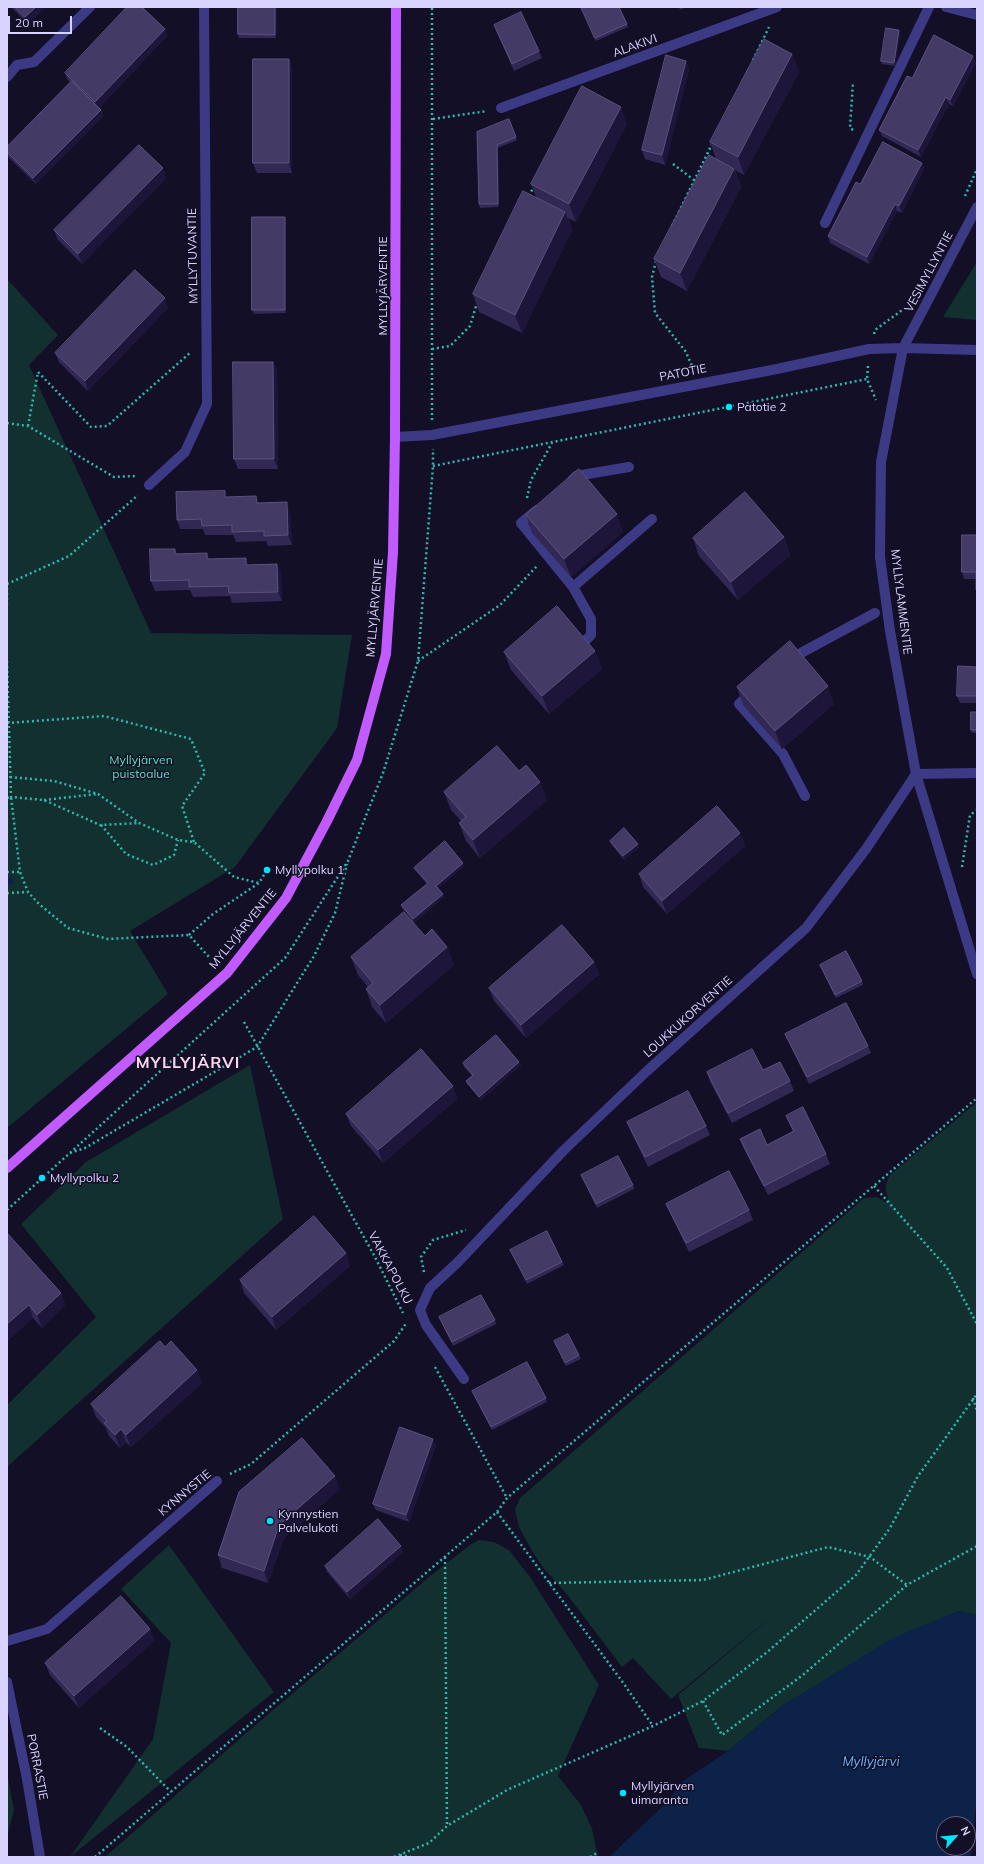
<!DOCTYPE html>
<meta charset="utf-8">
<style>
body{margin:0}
#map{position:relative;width:984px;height:1864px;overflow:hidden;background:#130f26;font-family:Mulish,sans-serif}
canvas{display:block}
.frame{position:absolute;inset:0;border:8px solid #d9d4ff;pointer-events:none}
.north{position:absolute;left:936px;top:1816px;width:40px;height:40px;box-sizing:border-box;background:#130f26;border:1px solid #625e7d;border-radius:50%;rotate:63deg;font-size:11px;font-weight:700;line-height:16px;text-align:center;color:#d9d4ff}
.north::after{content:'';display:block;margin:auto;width:14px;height:18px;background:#00e5ff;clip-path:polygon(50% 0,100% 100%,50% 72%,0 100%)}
.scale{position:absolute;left:8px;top:16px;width:64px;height:18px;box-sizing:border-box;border:2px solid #d9d4ff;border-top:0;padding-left:5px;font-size:12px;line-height:14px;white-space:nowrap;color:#d9d4ff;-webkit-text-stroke:3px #130f26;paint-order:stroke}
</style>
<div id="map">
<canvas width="984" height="1864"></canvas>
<div class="frame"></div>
<div class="north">N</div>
<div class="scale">20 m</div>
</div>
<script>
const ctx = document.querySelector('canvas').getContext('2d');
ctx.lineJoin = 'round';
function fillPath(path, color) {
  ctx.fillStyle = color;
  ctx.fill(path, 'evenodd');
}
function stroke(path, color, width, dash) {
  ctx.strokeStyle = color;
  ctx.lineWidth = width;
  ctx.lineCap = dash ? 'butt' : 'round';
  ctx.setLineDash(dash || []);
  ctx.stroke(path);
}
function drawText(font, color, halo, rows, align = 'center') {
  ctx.font = font + ' Mulish,sans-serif';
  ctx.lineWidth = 3;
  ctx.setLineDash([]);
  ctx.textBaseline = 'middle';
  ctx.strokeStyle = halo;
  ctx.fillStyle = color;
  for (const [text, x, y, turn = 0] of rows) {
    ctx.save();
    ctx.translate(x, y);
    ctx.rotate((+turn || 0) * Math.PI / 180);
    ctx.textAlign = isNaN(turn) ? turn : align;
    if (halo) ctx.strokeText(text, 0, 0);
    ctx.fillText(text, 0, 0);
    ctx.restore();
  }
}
fillPath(new Path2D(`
 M977,262V320L943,317Z
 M7,279L58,335L29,365L151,633L352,635L337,728L235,867L130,931L168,994L7,1128Z
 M250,1065L283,1219L7,1467V1405L96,1317L21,1224L86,1162Z
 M977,1102V1615L958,1611L783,1705L728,1751L699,1748L678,1695L781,1609L671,1699L633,1658L622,1667L566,1593L544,1569L532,1551L519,1527L515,1510L520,1498L864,1198L877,1197L885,1202L888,1198C885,1189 885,1184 890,1175Z
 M479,1540L494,1542L509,1550L530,1577L599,1685L558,1776L581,1805L592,1829L598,1857H105L245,1734L429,1577L470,1545Z
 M169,1545L274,1692L70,1857L153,1739L171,1643L121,1589Z
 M7,1773L14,1810L7,1837Z`), '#12302f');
fillPath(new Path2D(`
 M958,1611L977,1615V1794L971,1857H609L662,1807L683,1781L728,1751L783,1705L891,1639ZM944,1824H968V1848H944Z`), '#0c2248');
stroke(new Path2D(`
 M7,881H11`), '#0c2248', 6);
stroke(new Path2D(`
 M753,60L769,27
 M433,119L487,111
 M853,130L850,128L853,82
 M673,164L694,180
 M529,196L534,186
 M965,196L977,169
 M672,226L712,144
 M656,261L652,277L655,313L686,352L691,364L695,368
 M874,334L875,330L905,308
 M432,349L450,346L470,326L477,303
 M868,366L867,379L876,400
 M432,420V7
 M7,423L28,426L114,477L136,476
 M28,426L38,372L91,427L107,426L191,352
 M433,466L867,379
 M527,498L531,480L552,443
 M7,583V604
 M7,584L69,556L138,495
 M7,661L11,797L44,800L100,825L139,823
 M418,661L500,605L537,566
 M7,723L104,716L191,739L205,773L182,806L194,842
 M10,777L54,781L98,794L139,823L178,840L194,842L234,877L259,883
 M7,798L11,797L20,872L28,892L39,904L68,928L108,939L189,935L209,957
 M44,800L97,794
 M101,825L126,854L153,865L174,855L178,840
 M962,867L970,815L977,810
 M7,872H20
 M7,893L28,892
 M189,935L213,914L259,883L267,870
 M244,1022L375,1257L403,1313
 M70,1153L85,1148L257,1047L314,956L335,913L347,864
 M874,1186L947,1268L977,1324
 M7,1210L285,958L348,861L383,773L418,661L433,466V449
 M424,1272L421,1257L433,1240L466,1230
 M435,1367L507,1498
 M973,1398L977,1411
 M230,1474L251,1464L394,1341L407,1322
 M497,1512L624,1684L653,1726
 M445,1557L447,1826
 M549,1583L703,1580L828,1547L870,1557L907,1585
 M703,1701L722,1735L804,1674L907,1585L977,1546
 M100,1728L127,1747L171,1792
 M400,1855L411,1857
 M95,1857L497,1512L507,1498L977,1098
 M394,1857L429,1843L447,1826L507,1790L653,1726L703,1701L766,1653L856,1575L890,1528L918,1476L977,1394
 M590,1857L597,1853`), '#2fb8b0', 2.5, [2, 3]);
stroke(new Path2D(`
 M946,7L977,15
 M7,77L17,65L34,62L90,7
 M501,108L777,7
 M977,207L903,348L881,462L880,557L890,631L916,774L977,974
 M825,223L929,7
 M395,437L432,435L777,369L869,349L903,348L977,350
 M572,480L576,476L629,467
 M149,485L185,452L207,404L204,7
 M537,510L521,523L573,587L652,519
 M573,587L591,619V635L583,643
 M788,660L875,613
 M752,692L739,704L783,754L805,796
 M916,774L977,773
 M464,1379L426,1325L420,1310L430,1288L457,1263L564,1150L647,1071L806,928L866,849L916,774
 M7,1641L47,1629L217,1481
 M7,1682L27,1779L40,1857`), '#3d3a85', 10);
stroke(new Path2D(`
 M7,1168L227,973L286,898L327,821L357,760L386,654L393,552L395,437L396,7`), '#c25bff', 10);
fillPath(new Path2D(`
 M11,7H45L28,24Z
 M238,7H277L276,38H239L238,34Z
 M581,7L627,24L628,27L596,41Z
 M679,7H686L680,10Z
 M494,25L539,51L542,58L514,71Z
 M165,29L167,36L99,108L101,110L103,116L36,184L7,156V147L70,82L67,79L65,73Z
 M899,30L900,33L895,66L882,64L881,61Z
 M792,54L799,72L744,175L735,170L741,187L687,291L661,277L654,259L716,159L710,142Z
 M289,59L292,69V173H257L253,163Z
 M686,61L689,70L665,165L645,159L642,150Z
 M976,63L953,106L949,104L921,157L882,136L879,130L912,78Z
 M509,119L517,140L498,148L499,207L480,208L479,204L477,132Z
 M627,124L576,222L568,218L572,230L522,333L479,312L473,294L536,197L531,184Z
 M922,163L924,169L902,213L897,211L869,264L830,243L828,236L860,184Z
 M166,178L82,264L58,240L54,230Z
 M285,217L286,220V313L254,314L252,310Z
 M168,308L88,391L59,362L55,353Z
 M273,362L277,371L278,469H238L234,459Z
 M227,497L259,503L290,512L292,545L268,546L266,541L236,542L233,535H205L203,529H180L177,520Z
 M526,515L623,532L571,577L532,533Z
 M977,535V594L976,590V579H964L962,572Z
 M784,537L790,555L738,600L699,556L693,538Z
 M175,549L177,554L207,553L209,559L249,565L277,564L281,574L282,601L232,603L230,596L193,597L190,590L155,591L151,581Z
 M595,651L602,669L549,714L511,670L504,652Z
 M977,667V703H960L957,696Z
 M737,687L834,704L782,749L743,705Z
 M977,712V733H972L971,730Z
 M519,771L540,782L547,800L480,858L466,841L459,823L461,821L451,810L444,792Z
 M740,833L745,846L667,914L643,887L639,874Z
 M610,841L638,844L639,847L624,860L611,844Z
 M464,866L438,888L444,897L414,923L403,909L401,905L427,884L416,871L414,868Z
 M447,947L454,965L386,1023L372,1007L366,989L368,987L358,975L351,957Z
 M594,962L599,974L526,1038L494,1001L489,988Z
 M820,965L862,981L863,985L836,998Z
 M785,1034L868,1046L871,1053L809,1084L788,1041Z
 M519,1062L521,1065L481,1100L467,1084L466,1081L472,1076L464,1067L463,1063Z
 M763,1070L790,1081L794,1091L732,1123L710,1082L707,1072Z
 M453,1086L457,1099L383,1163L351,1126L346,1114Z
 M786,1116L826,1154L830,1164L768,1195L744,1149L740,1139L767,1145L793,1132L790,1125Z
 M627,1122L706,1126L710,1135L648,1167L631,1132Z
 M581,1175L633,1185L634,1189L597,1208Z
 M666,1204L749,1210L753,1220L689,1252L670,1213Z
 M7,1233L61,1293L65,1305L42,1328L33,1318L7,1341Z
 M510,1250L562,1262L564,1265L527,1284Z
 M346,1253L350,1266L276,1330L244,1293L240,1280Z
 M439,1317L495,1320L496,1324L453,1346Z
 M554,1341L579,1355L581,1359L566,1366Z
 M165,1347L197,1370L202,1383L131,1447L126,1442L120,1448L109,1436L106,1428L96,1417L91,1404Z
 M472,1391L546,1398L547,1402L492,1430Z
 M436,1445L409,1522L376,1510L373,1504Z
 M340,1489L284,1538L268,1583L222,1568L218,1555Z
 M401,1546L403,1552L350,1599L327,1572L325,1566Z
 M150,1629L154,1641L79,1708L50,1675L45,1663Z`), '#312854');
fillPath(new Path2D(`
 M36,7H45L28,24L25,17Z
 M275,7H277L276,38L275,35Z
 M165,29L167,36L98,109L95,102Z
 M899,30L900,33L895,66L894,63Z
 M792,54L799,72L744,175L738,157Z
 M973,56L976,63L953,106L950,100Z
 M289,59L292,69V173L289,163Z
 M686,61L689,70L665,165L662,155Z
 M946,97L949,104L921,157L918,150Z
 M621,107L627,124L576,222L569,204Z
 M101,110L103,116L36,184L33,178Z
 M497,145L498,148L499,207L498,204Z
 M922,163L924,169L902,213L899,206Z
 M163,168L166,178L82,264L78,254Z
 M734,169L741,187L687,291L680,273Z
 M895,204L897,211L869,264L867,257Z
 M565,212L572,230L522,333L515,315Z
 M285,217L286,220V313L285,310Z
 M165,298L168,308L88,391L85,381Z
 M273,362L277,371L278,469L274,459Z
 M287,502L290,512L292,545L288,535Z
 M617,514L623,532L571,577L564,559Z
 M784,537L790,555L738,600L731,582Z
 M246,558L250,568L246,565Z
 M277,564L281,574L282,601L278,592Z
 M595,651L602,669L549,714L542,696Z
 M828,686L834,704L782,749L775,731Z
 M540,782L547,800L480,858L473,840Z
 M740,833L745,846L667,914L662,901Z
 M638,844L639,847L624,860L623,856Z
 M463,863L464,866L437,889L436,886Z
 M443,894L444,897L414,923L413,919Z
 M447,947L454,965L386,1023L380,1005Z
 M594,962L599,974L526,1038L521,1025Z
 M519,1062L521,1065L481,1100L479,1097Z
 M453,1086L457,1099L383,1163L378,1150Z
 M346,1253L350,1266L276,1330L272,1317Z
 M61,1293L65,1305L42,1328L37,1315Z
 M29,1305L33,1318L7,1341V1324Z
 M197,1370L202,1383L131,1447L126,1435Z
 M121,1429L126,1442L120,1448L115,1435Z
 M433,1439L436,1445L409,1522L406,1515Z
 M335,1476L340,1489L284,1538L268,1583L264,1571L279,1525Z
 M401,1546L403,1552L350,1599L347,1592Z
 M150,1629L154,1641L79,1708L74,1696Z`), '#1d163a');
const building = new Path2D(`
 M15,7H36L25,17Z
 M127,7H142L165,29L95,102L65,73Z
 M238,7H275V35L238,34Z
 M581,7H619L627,24L595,38Z
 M521,12L539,51L512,64L494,25Z
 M886,28L899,30L894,63L881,61Z
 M934,35L973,56L950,100L946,97L918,150L879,130L907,76L912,78Z
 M764,39L792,54L738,157L710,142Z
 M666,55L686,61L662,155L642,150Z
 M253,59H289V163H253Z
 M72,81L101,110L33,178L7,152V147Z
 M582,86L621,107L569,204L531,184Z
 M509,119L516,137L497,145L498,204H479L477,132Z
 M883,142L922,163L899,206L895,204L867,257L828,236L856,182L860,184Z
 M139,145L163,168L78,254L54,230Z
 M709,155L734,169L680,273L654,259Z
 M523,191L565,212L515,315L473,294Z
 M252,217H285V310H252Z
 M135,270L165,298L85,381L55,353Z
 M233,362H273L274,459H234Z
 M579,469L617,514L564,559L526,515Z
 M225,491V497L256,496L257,503L287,502L288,535L264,536V531L232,532V525L202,526L201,519L177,520L176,492Z
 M745,492L784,537L731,582L693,538Z
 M962,535H977V590H976V572H962Z
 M150,549H175V554L207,553V559L246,558V565L277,564L278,592L229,593L228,586L189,587V580L151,581Z
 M557,606L595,651L542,696L504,652Z
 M790,641L828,686L775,731L737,687Z
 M958,666L977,667V696H957Z
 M971,712H977V730H971Z
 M497,746L519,771L526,765L540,782L473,840L459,823L466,817L444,792Z
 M717,806L740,833L662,901L639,874Z
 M624,828L638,844L623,856L610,841Z
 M445,841L463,863L436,886L443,894L413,919L401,905L428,883L414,868Z
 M404,912L425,936L432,929L447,947L380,1005L366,989L373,983L351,957Z
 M562,925L594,962L521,1025L489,988Z
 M846,951L862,981L835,995L820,965Z
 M846,1003L868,1046L807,1077L785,1034Z
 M496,1035L519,1062L479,1097L466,1081L473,1075L463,1063Z
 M421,1049L453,1086L378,1150L346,1114Z
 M752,1049L763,1070L780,1062L790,1081L728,1113L707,1072Z
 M688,1091L706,1126L645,1157L627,1122Z
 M803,1107L826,1154L764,1186L740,1139L760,1129L767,1145L794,1131L786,1116Z
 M618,1156L633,1185L596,1204L581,1175Z
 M729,1171L749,1210L686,1243L666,1204Z
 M314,1216L346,1253L272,1317L240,1280Z
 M547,1231L562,1262L526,1280L510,1250Z
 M7,1233L61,1293L37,1315L29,1305L7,1324Z
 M481,1295L495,1320L452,1342L439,1317Z
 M568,1334L579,1355L565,1363L554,1341Z
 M160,1341L165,1347L171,1341L197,1370L126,1435L121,1429L115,1435L104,1423L107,1421L91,1404Z
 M527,1362L546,1398L491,1427L472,1391Z
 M400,1427L433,1439L406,1515L373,1504Z
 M302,1438L335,1476L279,1525L264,1571L218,1555L239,1492Z
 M378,1519L401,1546L347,1592L325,1566Z
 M121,1596L150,1629L74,1696L45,1663Z`);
fillPath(building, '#433a66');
stroke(building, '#5a527e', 1);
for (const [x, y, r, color] of [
 [729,407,4,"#00e5ff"],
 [267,870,4,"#00e5ff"],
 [42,1178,4,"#00e5ff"],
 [270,1521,4,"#00e5ff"],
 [623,1793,4,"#00e5ff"]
]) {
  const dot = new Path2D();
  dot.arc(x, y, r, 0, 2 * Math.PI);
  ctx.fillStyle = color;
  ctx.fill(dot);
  stroke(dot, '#130f26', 1.5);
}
drawText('12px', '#d9d4ff', '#130f26', [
 ["ALAKIVI",635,46,-20],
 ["MYLLYTUVANTIE",193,256,-91],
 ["VESIMYLLYNTIE",929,272,-62],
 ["MYLLYJÄRVENTIE",383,286,-90],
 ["PATOTIE",683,373,-11],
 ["MYLLYLAMMENTIE",901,602,83],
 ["MYLLYJÄRVENTIE",375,608,-85],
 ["MYLLYJÄRVENTIE",243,929,-51],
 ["LOUKKUKORVENTIE",688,1017,-42],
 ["VAKKAPOLKU",390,1268,62],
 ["KYNNYSTIE",185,1493,-40],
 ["PORRASTIE",37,1767,79]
]);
drawText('12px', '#d9d4ff', '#130f26', [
 ["Patotie 2",737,407],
 ["Myllypolku 1",275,870],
 ["Myllypolku 2",50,1178],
 ["Kynnystien",278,1514],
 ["Palvelukoti",278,1528],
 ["Myllyjärven",631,1786],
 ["uimaranta",631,1800]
], 'left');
drawText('12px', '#5fe0c0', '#130f26', [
 ["Myllyjärven",141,760],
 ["puistoalue",141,774]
]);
drawText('italic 13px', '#62b6ff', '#130f26', [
 ["Myllyjärvi",871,1762]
]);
ctx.letterSpacing = '1px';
drawText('bold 16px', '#ffd6f0', '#130f26', [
 ["MYLLYJÄRVI",188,1063]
]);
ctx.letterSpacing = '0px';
</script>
